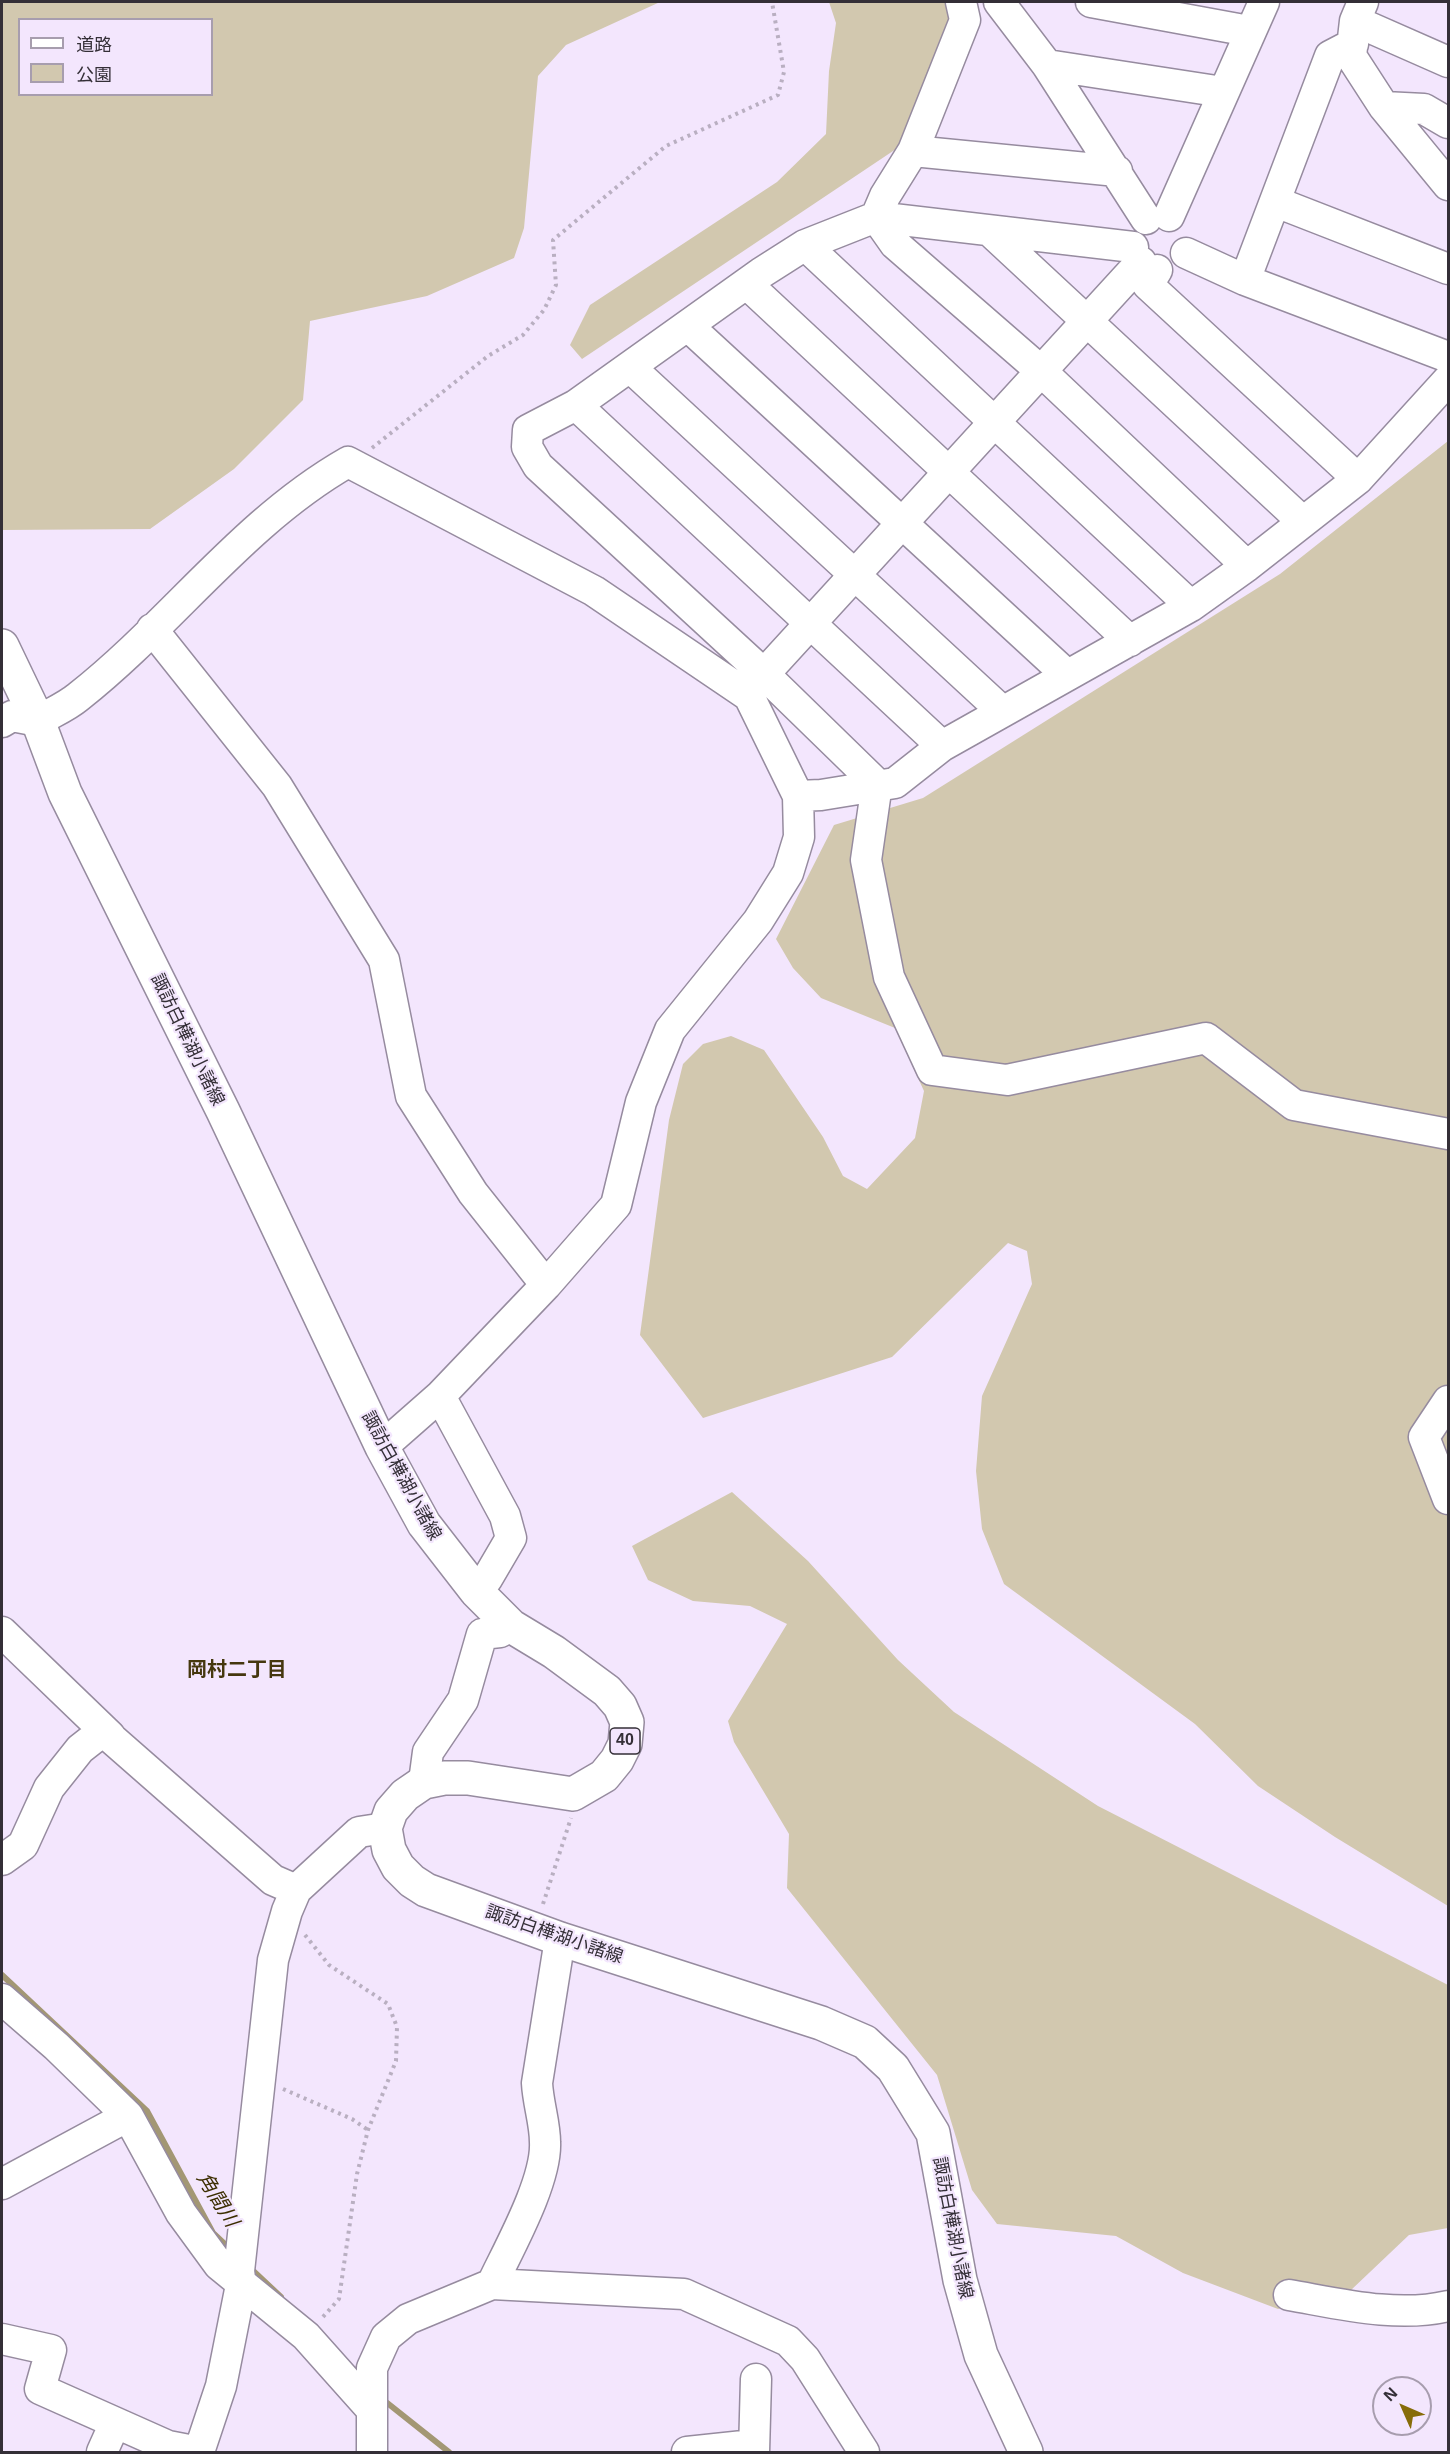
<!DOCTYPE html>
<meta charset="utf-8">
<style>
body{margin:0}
#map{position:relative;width:1450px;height:2454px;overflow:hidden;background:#f3e6fd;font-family:Helvetica,"Noto Sans JP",sans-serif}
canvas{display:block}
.frame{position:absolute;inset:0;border:3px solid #342f37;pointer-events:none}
.legend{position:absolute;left:18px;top:18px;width:195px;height:78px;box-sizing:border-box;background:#f3e6fd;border:2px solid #a79dae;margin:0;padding:8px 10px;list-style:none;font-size:18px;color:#342f37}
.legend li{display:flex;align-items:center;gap:12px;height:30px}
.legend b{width:30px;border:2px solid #a79dae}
.north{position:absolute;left:1372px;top:2376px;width:60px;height:60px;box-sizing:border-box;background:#f3e6fd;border:2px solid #a79dae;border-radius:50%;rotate:315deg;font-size:16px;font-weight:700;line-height:24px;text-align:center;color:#342f37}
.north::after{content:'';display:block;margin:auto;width:21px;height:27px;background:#876c09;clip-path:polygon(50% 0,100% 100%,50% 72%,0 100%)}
</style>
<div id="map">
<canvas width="1450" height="2454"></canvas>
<div class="frame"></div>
<ul class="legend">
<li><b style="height:8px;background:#fff"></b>道路</li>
<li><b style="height:16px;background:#d2c8af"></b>公園</li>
</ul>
<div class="north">N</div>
</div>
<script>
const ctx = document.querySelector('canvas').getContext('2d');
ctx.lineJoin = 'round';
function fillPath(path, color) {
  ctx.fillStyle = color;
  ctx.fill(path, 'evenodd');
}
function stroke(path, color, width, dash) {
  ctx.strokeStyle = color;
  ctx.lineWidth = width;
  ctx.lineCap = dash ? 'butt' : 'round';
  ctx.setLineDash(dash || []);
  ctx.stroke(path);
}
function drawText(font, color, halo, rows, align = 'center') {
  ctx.font = font + ' Helvetica,"Noto Sans JP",sans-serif';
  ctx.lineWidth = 4.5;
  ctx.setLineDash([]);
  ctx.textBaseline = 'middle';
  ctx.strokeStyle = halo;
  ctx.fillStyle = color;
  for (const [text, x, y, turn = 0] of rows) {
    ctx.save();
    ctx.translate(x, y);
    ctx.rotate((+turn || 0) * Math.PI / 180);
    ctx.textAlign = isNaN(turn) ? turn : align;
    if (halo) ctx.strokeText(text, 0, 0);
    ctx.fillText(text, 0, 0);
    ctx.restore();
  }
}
fillPath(new Path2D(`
 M2,2H660L566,45L538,76L524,228L514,258L427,296L310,321L303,400L234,469L150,529L2,530ZM20,20H212V94H20Z
 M829,2H958L905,143L582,359L570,345L590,305L777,182L826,134L829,71L836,23Z
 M1448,441V1906L1335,1837L1258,1786L1195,1724L1004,1584L982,1529L976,1471L982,1396L1032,1284L1027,1251L1008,1243L892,1357L703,1418L640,1335L669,1120L683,1064L703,1044L731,1036L764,1050L823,1137L843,1176L867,1189L915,1138L924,1091L895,1028L821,998L793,968L776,939L834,825L923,798L1280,574Z
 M732,1492L808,1561L898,1660L954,1712L1098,1806L1448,1985V2228L1409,2235L1350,2291L1278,2309L1183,2273L1116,2236L997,2224L972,2190L937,2075L787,1888L789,1834L734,1742L728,1721L787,1624L750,1606L693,1601L648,1580L632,1546Z`), '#d2c8af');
stroke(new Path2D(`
 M2,1975L147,2111L213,2233L231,2250
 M249,2267L281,2297
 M381,2398L449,2452`), '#a39774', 6);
const minor = new Path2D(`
 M999,2L1047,65L1146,219
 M1091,2L1249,31
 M1363,2L1355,21L1351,56L1384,107L1448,185
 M1355,21L1448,62
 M1047,65L1223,92
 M1384,107L1424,109L1448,123
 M913,151L1117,171
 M1276,202L1448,269
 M1169,216L1264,2
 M876,217L895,244L1041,371L1247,566
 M876,217L885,196L913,151L965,20L961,2
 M991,232L1302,521
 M805,245L1191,606
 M1133,247L876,217L805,245L761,273L576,405L528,430L527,447L538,466L764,674L877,784L866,860L889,977L932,1070L1007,1080L1206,1038L1294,1105L1448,1134
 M1186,253L1245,280L1448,357
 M1157,270L1148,285L1358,479
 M1245,280L1330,56L1353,44
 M747,284L1130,641
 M688,326L1067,675
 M631,368L1002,711
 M576,405L942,746
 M152,629L277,786L384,960L411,1096L473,1193L546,1285
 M752,691L764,674L1141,262
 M2,722L12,716L38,721C51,713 66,707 78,697C172,623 243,522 348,462L594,591L749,696L798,796L799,837L788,873L758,921L670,1030L641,1102L616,1205L546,1285L440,1396L382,1447
 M798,796L821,795L895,783L942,746L1191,606L1247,566L1358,479L1448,380
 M440,1396L505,1516L511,1538L487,1579
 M1448,1401L1424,1437L1448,1499
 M2,1632L110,1736
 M424,1782L428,1752L463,1700L482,1634L500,1632L511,1626
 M2,1860L23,1845L49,1788L80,1749L103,1731L273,1880L296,1890
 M2,1999L56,2046L128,2116L181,2213L219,2265L306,2336L372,2410
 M2,2184L128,2116
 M492,2284C509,2248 547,2181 545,2142C545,2123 538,2103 537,2083L560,1939
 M1289,2295C1341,2304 1397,2318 1448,2306
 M2,2339L51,2350L40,2389L168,2446L199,2452L221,2386L241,2285L239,2271L273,1960L287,1911L296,1890L359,1832L385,1828
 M102,2452L115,2423
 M372,2452V2368L386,2337L408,2319L492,2284L684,2294L788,2341L805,2359L864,2452
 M687,2452L753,2445
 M754,2452L756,2379`);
const major = new Path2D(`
 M2,646L38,721L65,793L223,1111L382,1447L424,1524L476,1591L511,1626L554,1652L607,1691L620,1706L627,1722L625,1744L617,1760L604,1776L573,1794L468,1778H444L424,1782L405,1795L391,1811L385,1828L389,1850L398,1867L412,1881L426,1890L560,1939L821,2023L865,2042L893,2068L933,2133L960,2280L981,2355L1026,2452`);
stroke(minor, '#968b9f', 33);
stroke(major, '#968b9f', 36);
stroke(new Path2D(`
 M372,448L488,356L523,335L544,310L556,285L553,240L666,146L778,95L784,72L772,2
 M543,1904L571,1818
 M305,1935L329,1965L388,2004L397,2027L396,2061L368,2130L357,2174L339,2299L322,2318
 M283,2089L352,2119L368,2130`), '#b9afc1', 4, [3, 4.5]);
stroke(minor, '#fff', 30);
stroke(major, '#fff', 33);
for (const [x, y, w] of [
 [625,1741,30]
]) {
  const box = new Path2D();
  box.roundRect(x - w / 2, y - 13, w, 26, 4.5);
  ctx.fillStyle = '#f3e6fd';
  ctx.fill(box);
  stroke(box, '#342f37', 1.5);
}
drawText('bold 16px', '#342f37', null, [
 ["40",625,1741]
]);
drawText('18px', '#342f37', '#f3e6fd', [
 ["諏訪白樺湖小諸線",187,1040,64],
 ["諏訪白樺湖小諸線",401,1476,61],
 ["諏訪白樺湖小諸線",554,1935,19],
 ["諏訪白樺湖小諸線",952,2228,79]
]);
drawText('bold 20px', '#45370e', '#f3e6fd', [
 ["岡村二丁目",237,1670]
]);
drawText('italic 20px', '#3c2e00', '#f3e6fd', [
 ["角間川",217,2200,58]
]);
</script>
